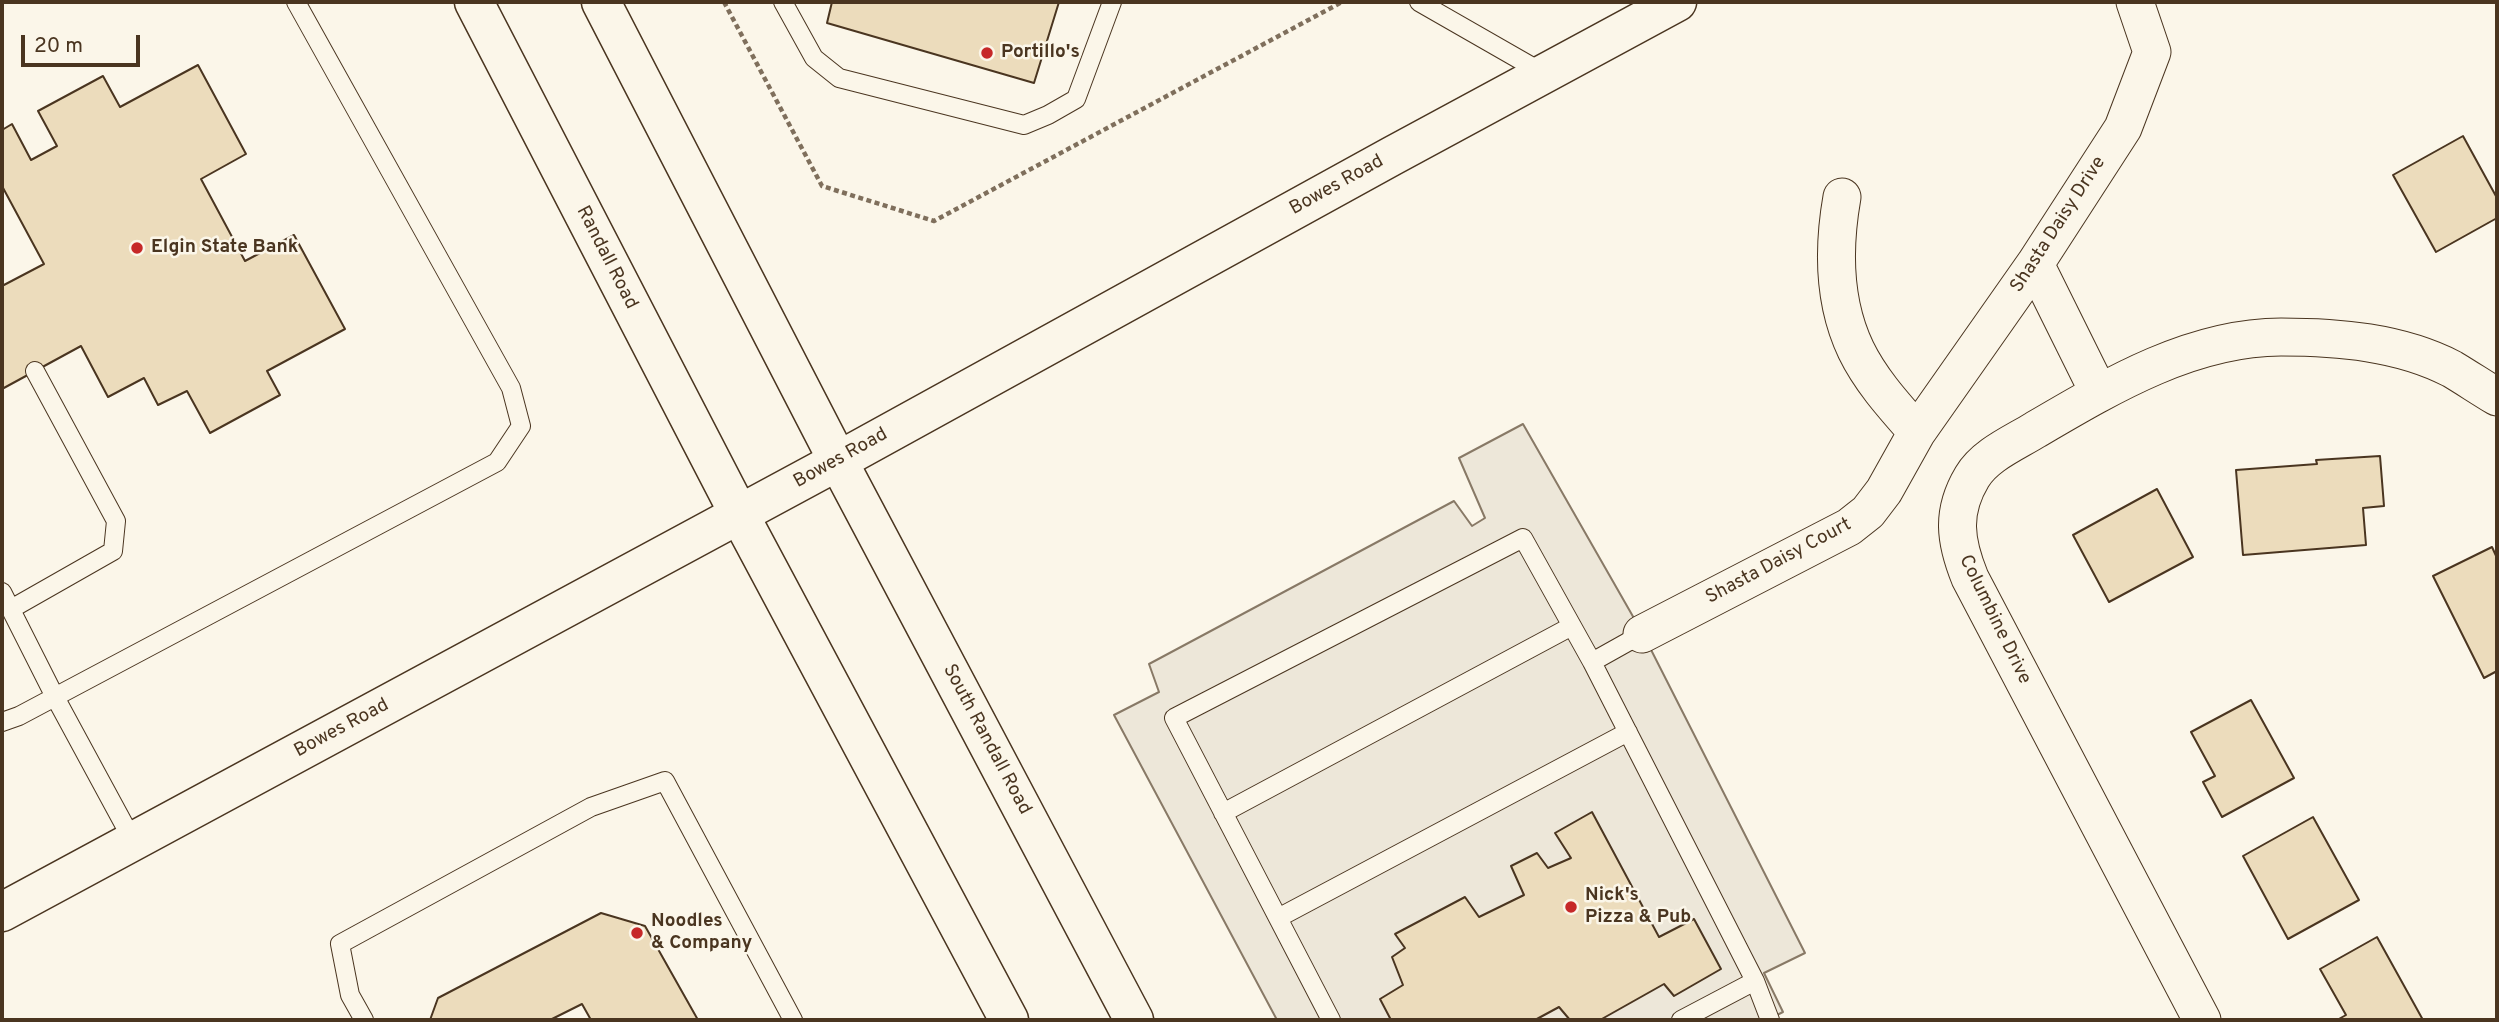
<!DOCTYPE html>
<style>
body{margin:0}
#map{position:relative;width:2499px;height:1022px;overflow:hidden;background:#fbf6e9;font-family:Overpass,sans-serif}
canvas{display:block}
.frame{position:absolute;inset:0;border:4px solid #4a3520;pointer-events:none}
.scale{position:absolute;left:21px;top:35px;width:119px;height:32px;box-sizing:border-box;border:4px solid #4a3520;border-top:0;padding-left:9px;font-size:21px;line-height:24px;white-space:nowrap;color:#4a3520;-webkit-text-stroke:5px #fbf6e9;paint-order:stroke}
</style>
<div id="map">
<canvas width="2499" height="1022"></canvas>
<div class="frame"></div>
<div class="scale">20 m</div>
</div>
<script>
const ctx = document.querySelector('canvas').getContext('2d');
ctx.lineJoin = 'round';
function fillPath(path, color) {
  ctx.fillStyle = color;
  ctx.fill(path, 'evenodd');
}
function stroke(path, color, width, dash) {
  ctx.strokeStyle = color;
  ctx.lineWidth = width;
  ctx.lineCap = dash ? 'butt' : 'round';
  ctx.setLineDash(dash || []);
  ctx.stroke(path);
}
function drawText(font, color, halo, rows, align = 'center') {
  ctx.font = font + ' Overpass,sans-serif';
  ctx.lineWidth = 5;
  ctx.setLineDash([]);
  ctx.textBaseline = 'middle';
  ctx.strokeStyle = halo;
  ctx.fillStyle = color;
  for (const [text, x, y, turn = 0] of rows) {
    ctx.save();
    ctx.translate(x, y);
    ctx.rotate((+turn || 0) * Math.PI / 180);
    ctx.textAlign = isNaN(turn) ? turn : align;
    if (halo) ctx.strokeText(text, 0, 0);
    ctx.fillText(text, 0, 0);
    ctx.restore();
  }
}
const parking = new Path2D(`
 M1523,424L1643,634L1805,953L1764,973L1783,1012L1767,1020H1277L1114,715L1159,692L1149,664L1454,501L1472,526L1485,518L1459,458Z`);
fillPath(parking, '#ede7d9');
stroke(parking, '#887966', 2);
const building = new Path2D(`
 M832,2H1059L1034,83L827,23Z
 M198,65L246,154L201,179L245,261L294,235L345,329L267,371L280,395L210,433L187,391L158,405L144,378L108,397L81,346L2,389V286L44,264L2,186V130L12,124L31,160L57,146L38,111L103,76L120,107Z
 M2463,136L2497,198V218L2436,252L2393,175Z
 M2380,456L2384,506L2363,508L2366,545L2243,555L2236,470L2317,464L2316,460Z
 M2157,489L2193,557L2109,602L2073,535Z
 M2492,547L2497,558V671L2484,678L2433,576Z
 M2251,700L2294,778L2222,817L2203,782L2215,776L2191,732Z
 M1592,812L1659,937L1694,919L1721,969L1674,996L1664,984L1600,1020H1570L1559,1007L1535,1020H1391L1380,999L1403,985L1392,957L1405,948L1395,934L1465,897L1479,917L1524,895L1511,866L1537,853L1548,868L1571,858L1555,833Z
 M2313,817L2359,900L2288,939L2243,856Z
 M601,913L645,926L698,1020H591L582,1004L550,1020H430L438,998Z
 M2377,937L2423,1020H2337L2346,1015L2320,969Z`);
fillPath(building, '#ecdcbc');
stroke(building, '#4a3520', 2);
const service = new Path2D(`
 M783,2L814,58L839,78L1024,125L1048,115L1076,99L1112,2
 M1419,2L1543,73
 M2,592L55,697L133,841
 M11,609L113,551L116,521L35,371
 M1592,662L1642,634
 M2,722L19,716L497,462L521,426L511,388L296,2
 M1223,813L1572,626
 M1278,918L1628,732
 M1755,981L1770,1020
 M364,1020L350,995L340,944L591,807L665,781L793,1020
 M1331,1020L1174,718L1523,538L1592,662L1755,981L1681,1020`);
const minor = new Path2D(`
 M1842,197C1833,248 1833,302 1856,350C1871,381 1895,407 1917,432
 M2035,264L2099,393
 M1642,634L1849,527L1868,512L1884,491L1917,432L2035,264L2123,128L2152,52L2135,2
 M2202,1020L1970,578C1955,541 1951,512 1972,477C1985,455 2014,443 2035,430C2110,386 2192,337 2281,337C2338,337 2400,342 2452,369C2467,378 2482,388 2497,397`);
const secondary = new Path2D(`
 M2,912L838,461L1392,156L1677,2`);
const primary = new Path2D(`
 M474,2L739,514L1009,1020
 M601,2L838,461L1134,1020`);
stroke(service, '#4a3520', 20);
stroke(minor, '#4a3520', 39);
stroke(secondary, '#4a3520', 41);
stroke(primary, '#4a3520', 41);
stroke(new Path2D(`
 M724,2L822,186L934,221L1342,2`), '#7f6f5c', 4.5, [5, 3.5]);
stroke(service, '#fbf6e9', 18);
stroke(minor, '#fbf6e9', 37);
stroke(secondary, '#fbf6e9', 38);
stroke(primary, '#fbf6e9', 38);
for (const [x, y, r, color] of [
 [987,53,7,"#c62828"],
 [137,248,7,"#c62828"],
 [1571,907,7,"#c62828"],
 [637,933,7,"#c62828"]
]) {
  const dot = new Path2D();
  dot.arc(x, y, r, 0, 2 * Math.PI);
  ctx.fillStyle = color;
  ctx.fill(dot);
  stroke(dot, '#fbf6e9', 2.5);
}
drawText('bold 19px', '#4a3520', '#fbf6e9', [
 ["Portillo's",1001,53],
 ["Elgin State Bank",151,248],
 ["Nick's",1585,896],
 ["Pizza & Pub",1585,918],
 ["Noodles",651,922],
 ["& Company",651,944]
], 'left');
drawText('19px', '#4a3520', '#fbf6e9', [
 ["Bowes Road",1337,186,-29],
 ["Shasta Daisy Drive",2059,225,-57],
 ["Randall Road",606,258,63],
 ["Bowes Road",841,459,-29],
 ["Shasta Daisy Court",1779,562,-28],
 ["Columbine Drive",1994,620,64],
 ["Bowes Road",342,729,-28],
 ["South Randall Road",986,740,62]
]);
</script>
